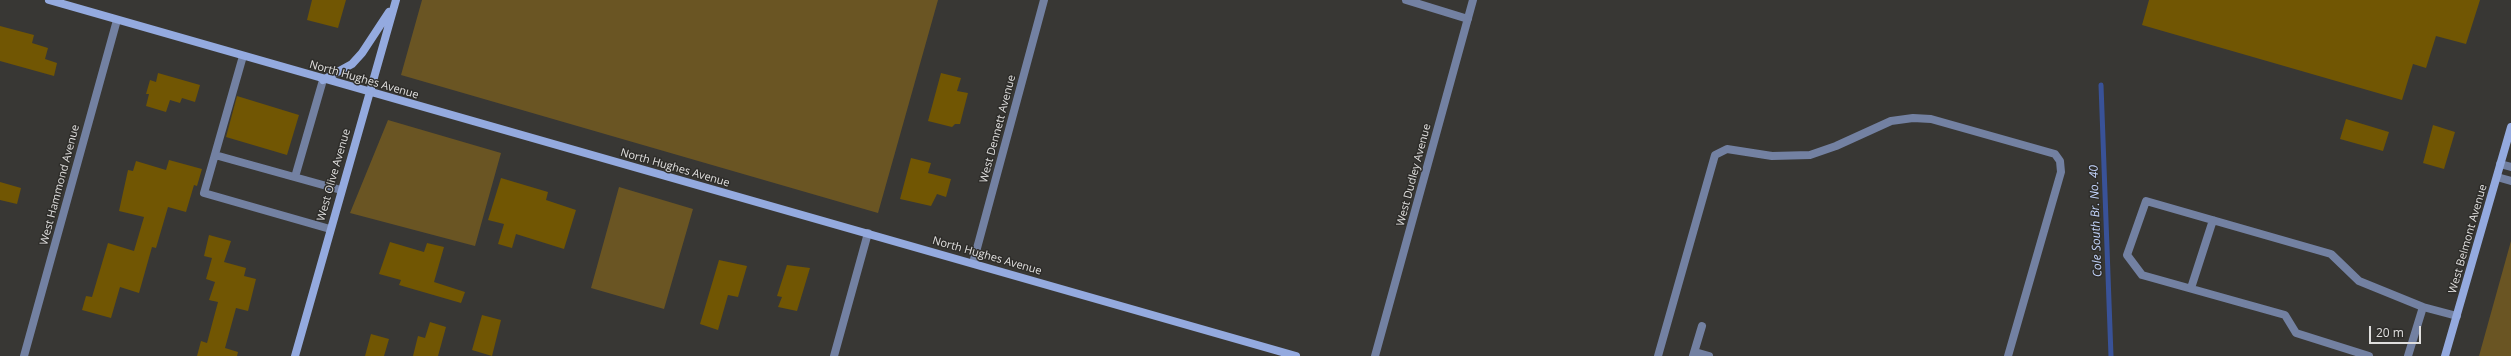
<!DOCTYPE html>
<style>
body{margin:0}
#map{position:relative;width:2511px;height:356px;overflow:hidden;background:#383734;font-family:"Open Sans",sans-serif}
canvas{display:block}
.scale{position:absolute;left:2369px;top:326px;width:52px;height:18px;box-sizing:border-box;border:2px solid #e0dfde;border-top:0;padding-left:5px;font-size:12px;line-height:14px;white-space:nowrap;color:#e0dfde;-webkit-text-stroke:3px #2e2d2a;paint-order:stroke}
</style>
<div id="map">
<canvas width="2511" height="356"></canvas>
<div class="scale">20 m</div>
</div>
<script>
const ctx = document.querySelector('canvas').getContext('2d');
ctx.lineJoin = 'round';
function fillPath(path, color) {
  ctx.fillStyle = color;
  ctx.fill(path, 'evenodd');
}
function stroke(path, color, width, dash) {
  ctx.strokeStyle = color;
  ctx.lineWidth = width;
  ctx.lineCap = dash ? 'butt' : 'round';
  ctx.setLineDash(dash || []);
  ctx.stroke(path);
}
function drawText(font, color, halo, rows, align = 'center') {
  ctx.font = font + ' "Open Sans",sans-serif';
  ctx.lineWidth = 3;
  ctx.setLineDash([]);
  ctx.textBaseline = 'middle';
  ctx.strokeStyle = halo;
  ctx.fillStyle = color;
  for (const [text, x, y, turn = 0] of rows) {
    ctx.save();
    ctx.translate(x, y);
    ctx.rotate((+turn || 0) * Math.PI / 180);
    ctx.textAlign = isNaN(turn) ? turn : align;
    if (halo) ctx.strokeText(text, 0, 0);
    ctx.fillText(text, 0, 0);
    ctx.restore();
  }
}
fillPath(new Path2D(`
 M422,0H938L878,213L401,75Z
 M388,120L501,153L475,246L350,213Z
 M619,187L693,209L664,309L591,288Z
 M2511,241V356H2479Z`), '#6a5523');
stroke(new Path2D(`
 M2101,85L2111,356`), '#395298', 5);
fillPath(new Path2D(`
 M312,0H346L338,28L307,20Z
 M2149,0H2480L2466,44L2436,36L2426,68L2413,64L2402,100L2142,25Z
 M0,26L34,35L32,43L48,48L45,59L57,63L54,76L0,61Z
 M158,73L200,85L195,102L182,98L180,103L170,100L166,112L146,106L149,94H146L150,80L156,82Z
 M941,73L961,78L957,91L968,93L960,124H955L952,127L928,121Z
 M237,96L299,115L287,155L226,137Z
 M2346,119L2389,132L2383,151L2340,139Z
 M2433,125L2455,132L2444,169L2423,163Z
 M911,158L931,163L928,173L951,179L946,197L937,194L931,206L900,199Z
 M169,160L202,169L197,186L194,185L186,212L168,207L156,248L152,247L139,293L120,287L111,318L82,310L86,296L92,297L108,243L134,251L144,217L119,211L128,170L133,171L136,161L166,170Z
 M501,178L548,192L546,200L576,210L564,249L516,234L512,248L498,244L504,224L488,220Z
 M0,182L21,188L17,204L0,200Z
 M209,235L231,241L224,262L246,268L244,276L256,279L248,311L236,308L225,348L238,352L237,356H197L201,341L207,343L218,302L209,300L215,282L206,279L212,258L204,256Z
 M390,242L424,252L427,243L444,247L434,282L465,292L461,303L399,285L401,280L379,274Z
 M719,260L747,266L738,297L728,295L718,330L700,324Z
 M787,265L810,268L797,311L778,307L782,297L777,296Z
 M482,315L501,320L492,356L472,350Z
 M430,322L446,327L438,356H413L418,336L425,338Z
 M371,334L389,339L384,356H365Z`), '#715603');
stroke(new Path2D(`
 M243,56L204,193L330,229
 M215,155L341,190
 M2500,164L2511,167
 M295,177L323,80
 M2497,177L2511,181
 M2191,288L2213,220
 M1695,352L1709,356
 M1658,356L1715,155L1727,149L1772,156L1810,155L1836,146L1891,121L1913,118L1931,119L2055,154L2060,161L2061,172L2008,356
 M1693,356L1702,326
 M2369,356L2296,333L2285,315L2142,275L2127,255L2146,201L2331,254L2359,281L2423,307
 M2408,356L2423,307L2457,316`), '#7381a2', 8);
stroke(new Path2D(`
 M1406,0L1468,19
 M973,263L1044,0
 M24,356L117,20
 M834,356L868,233
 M1375,356L1473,0`), '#7381a2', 8);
stroke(new Path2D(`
 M49,0L1296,356
 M323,80L352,64L362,53L389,12
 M295,356L396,0
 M2445,356L2511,127`), '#94aadf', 8);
drawText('11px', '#e0dfde', '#2e2d2a', [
 ["North Hughes Avenue",364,80,16],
 ["West Dennett Avenue",998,129,-75],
 ["North Hughes Avenue",675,168,16],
 ["West Olive Avenue",334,175,-74],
 ["West Dudley Avenue",1414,175,-75],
 ["West Hammond Avenue",60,185,-75],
 ["West Belmont Avenue",2468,239,-74],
 ["North Hughes Avenue",987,256,16]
]);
drawText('italic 12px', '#c2d3fb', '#2e2d2a', [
 ["Cole South Br. No. 40",2096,221,-92]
]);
</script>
